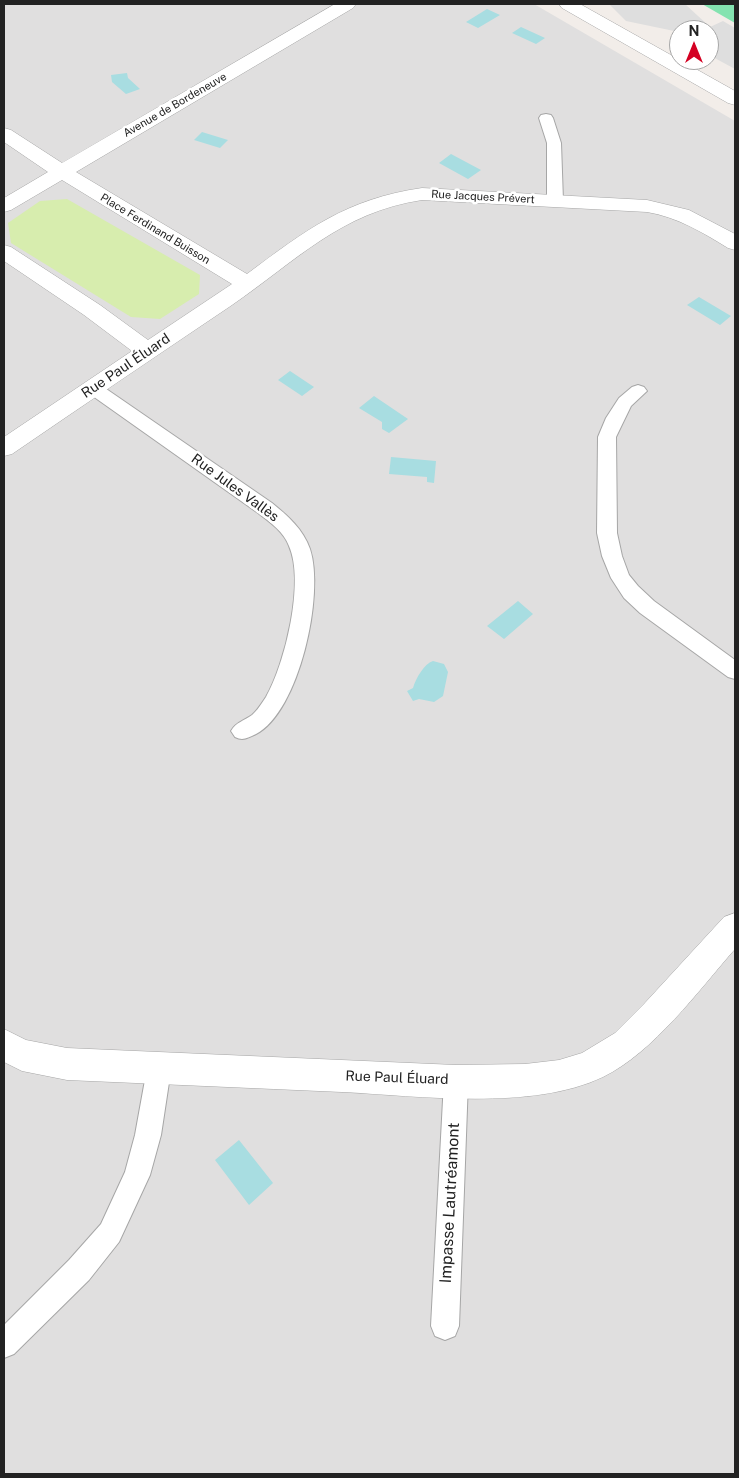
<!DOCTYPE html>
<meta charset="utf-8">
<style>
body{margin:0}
#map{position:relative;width:739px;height:1478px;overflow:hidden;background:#f2ede9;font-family:"Public Sans",sans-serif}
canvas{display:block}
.frame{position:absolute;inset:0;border:5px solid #222;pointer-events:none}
.north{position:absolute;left:669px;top:20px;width:50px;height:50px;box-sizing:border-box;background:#fff;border:1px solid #a7a7a7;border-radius:50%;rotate:0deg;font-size:14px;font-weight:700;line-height:20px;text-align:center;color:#222}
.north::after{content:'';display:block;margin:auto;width:18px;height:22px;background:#d40022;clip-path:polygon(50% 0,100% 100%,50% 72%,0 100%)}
</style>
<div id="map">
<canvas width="739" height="1478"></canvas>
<div class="frame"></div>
<div class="north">N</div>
</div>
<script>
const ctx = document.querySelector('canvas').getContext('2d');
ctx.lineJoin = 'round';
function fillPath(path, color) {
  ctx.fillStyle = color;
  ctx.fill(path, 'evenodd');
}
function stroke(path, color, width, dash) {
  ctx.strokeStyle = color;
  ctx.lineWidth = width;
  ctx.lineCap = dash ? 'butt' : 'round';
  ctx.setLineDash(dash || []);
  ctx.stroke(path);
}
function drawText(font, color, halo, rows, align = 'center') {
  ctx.font = font + ' "Public Sans",sans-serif';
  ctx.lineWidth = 5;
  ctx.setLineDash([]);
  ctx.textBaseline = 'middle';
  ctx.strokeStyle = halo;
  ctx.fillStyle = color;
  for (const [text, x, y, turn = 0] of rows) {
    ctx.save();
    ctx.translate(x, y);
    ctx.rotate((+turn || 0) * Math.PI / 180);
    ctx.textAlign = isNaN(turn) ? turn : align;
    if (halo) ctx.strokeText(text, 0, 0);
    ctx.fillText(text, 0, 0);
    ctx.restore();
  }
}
fillPath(new Path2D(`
 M4,4H534L735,121V1474H4Z`), '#e0dfdf');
fillPath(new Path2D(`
 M67,199L200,275L199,294L160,319L131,317L11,243L8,223L40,201Z`), '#d7edae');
fillPath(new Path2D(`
 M702,4H735V23Z`), '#84e3b0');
fillPath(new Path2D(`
 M609,4H685L710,27L723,21L735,28V69L709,55V30H679V32L626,21Z`), '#dedede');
fillPath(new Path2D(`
 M487,9L500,15L478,28L466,22Z
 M521,27L545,38L536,44L512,33Z
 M127,73L128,78L140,89L126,94L112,82L111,75Z
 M202,132L228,140L220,148L194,140Z
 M451,154L481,170L468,179L439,163Z
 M699,297L731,316L720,325L687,305Z
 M290,371L314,387L302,396L278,380Z
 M374,396L408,419L389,433L382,429V422L359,408Z
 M391,457L436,461L434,483L427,482V477L389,474Z
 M518,601L533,614L504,639L487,626Z
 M433,661L444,664L448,672L443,696L434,702L419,699L413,701L407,691L413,688C416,678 424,664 433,661Z
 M239,1140L273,1183L249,1205L215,1160Z`), '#a8dde1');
const service = new Path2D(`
 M546,114L551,115L553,118L561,143L563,201L560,204H550L547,201V143L539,118L541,115Z
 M93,382L99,384L272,503C288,516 303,529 310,549C325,594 299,712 256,734C247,738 243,741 235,737L231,731C236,722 244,721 252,715C257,711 262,703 266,697C285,664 305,582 289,546C284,532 270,522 258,513L87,392L84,388L87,384Z
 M638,385L644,387L647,391L631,406L616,437L617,533L622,556L629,575L638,586L654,601L735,660V679L728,677L640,613L624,598L611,578L602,556L597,533L598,437L606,418L619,398L632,387Z
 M159,1057L168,1060L171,1069L161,1135L150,1175L119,1242L89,1280L14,1354L4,1358V1325L69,1260L101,1224L125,1172L135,1135L147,1069L150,1060Z
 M456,1069L465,1072L468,1081L459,1326L455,1336L445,1340L435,1336L431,1326L444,1081L447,1072Z`);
const minor = new Path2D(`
 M335,4H356L353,8L76,172L247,274C306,230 346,199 422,188L647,200L689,210L735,234V250L728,248C702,232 677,217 647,212L422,200C341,212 296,261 232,305C159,354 85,404 12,454L4,456V437L132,351L84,315L4,261V245L11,247L100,305L148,340L232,284L62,180L11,210L4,212V198L48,172L4,142V128L11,130L62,163Z
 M735,913V949C698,991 654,1052 603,1077C532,1111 420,1096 342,1092C251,1088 159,1084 67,1080L22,1071L4,1062V1029L26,1040L67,1048L456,1065L525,1064L559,1060L582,1053L615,1033L644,1004L724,917Z`);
const tertiary = new Path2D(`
 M559,4H580L735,91V105L728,103L562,8Z`);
stroke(service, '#a6a6a6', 2);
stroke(minor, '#a6a6a6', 1);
stroke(tertiary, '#a6a6a6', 1);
fillPath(service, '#fff');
fillPath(minor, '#fff');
fillPath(tertiary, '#fff');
drawText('11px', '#222', '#fff', [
 ["Avenue de Bordeneuve",175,105,-30],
 ["Rue Jacques Prévert",483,197,3],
 ["Place Ferdinand Buisson",155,229,31]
]);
drawText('14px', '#222', '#fff', [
 ["Rue Paul Éluard",126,366,-34],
 ["Rue Jules Vallès",235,488,36],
 ["Rue Paul Éluard",397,1078,2]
]);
drawText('16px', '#222', '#fff', [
 ["Impasse Lautréamont",450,1203,-87]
]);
</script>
